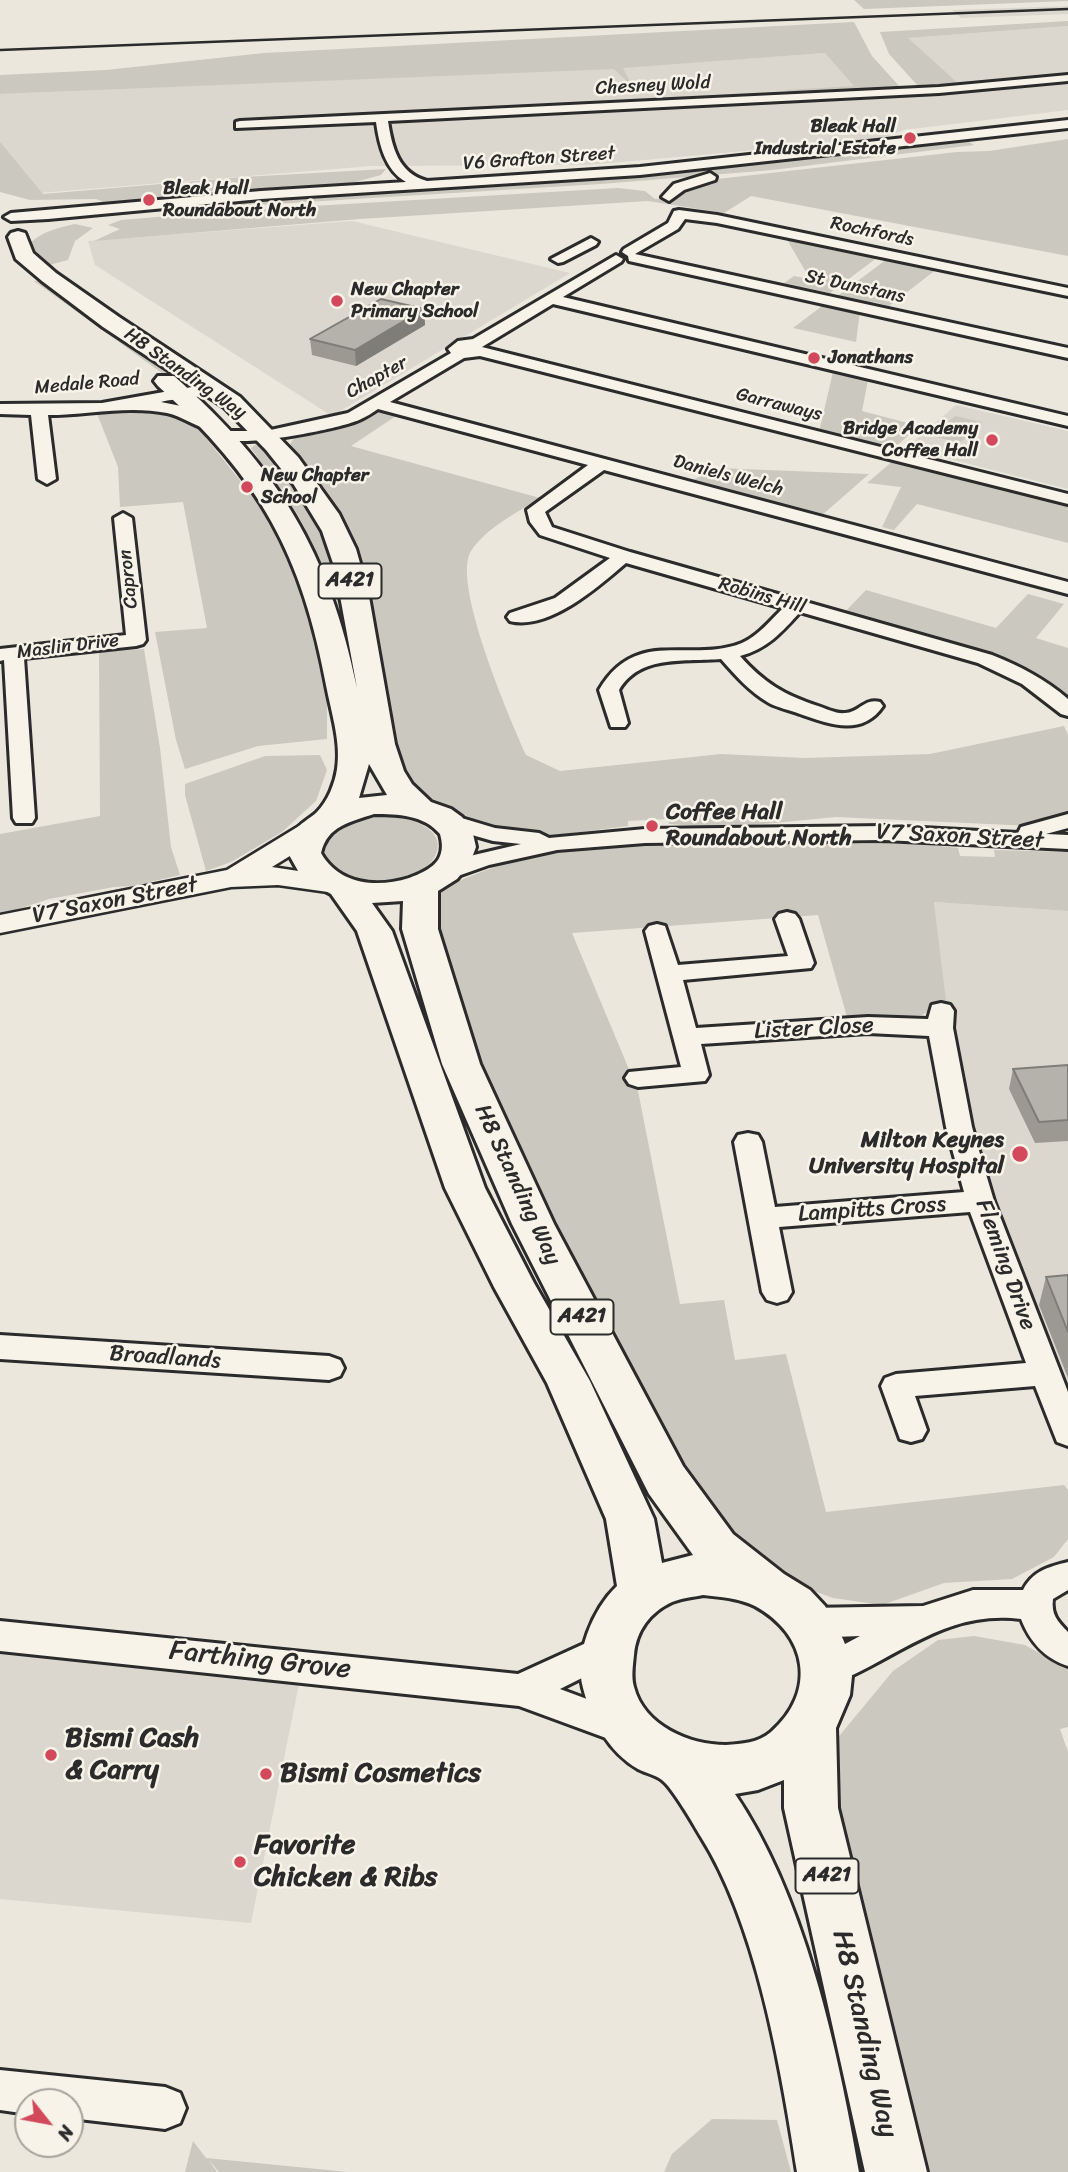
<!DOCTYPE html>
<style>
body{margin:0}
#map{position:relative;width:1068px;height:2172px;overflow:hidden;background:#ebe7dd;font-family:Sriracha,sans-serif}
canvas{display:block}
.north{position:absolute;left:14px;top:2088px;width:70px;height:70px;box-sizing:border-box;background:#f7f3e8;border:2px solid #a5a39c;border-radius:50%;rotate:121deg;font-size:19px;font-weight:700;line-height:28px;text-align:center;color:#2b2b2b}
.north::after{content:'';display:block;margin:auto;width:24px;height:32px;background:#d1495b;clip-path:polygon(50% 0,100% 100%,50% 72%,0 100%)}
</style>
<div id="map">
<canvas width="1068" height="2172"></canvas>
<div class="north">N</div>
</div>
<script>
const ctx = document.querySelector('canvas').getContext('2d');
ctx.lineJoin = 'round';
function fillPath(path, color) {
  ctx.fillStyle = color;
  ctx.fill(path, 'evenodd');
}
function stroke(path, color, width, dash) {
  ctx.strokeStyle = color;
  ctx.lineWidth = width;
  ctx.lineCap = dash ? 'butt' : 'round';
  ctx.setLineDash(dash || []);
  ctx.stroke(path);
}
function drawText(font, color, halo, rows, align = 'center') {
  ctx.font = font + ' Sriracha,sans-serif';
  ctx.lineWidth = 5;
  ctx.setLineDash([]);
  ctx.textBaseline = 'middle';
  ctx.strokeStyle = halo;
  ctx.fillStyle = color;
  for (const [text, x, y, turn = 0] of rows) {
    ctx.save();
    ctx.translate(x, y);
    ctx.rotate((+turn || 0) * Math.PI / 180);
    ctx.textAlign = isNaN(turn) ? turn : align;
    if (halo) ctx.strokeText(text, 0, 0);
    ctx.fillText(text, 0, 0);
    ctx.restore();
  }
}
fillPath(new Path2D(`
 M1068,6V14L961,18L952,10Z
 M1068,26V110L904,130L881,139L588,165L372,166L39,193L0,144V94L614,68L825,53L900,87H919L959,84L907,38Z
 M352,221L570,273L332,416L95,265L88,241Z
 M956,405L1068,431V489L906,448Z
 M934,902L1068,911V1400L959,1109Z
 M0,1652L300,1679L251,1923L0,1899Z`), '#dbd7ce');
fillPath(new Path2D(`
 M854,0H1068V1L864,9Z
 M1068,21V26L908,38L959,84L919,87L889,54L880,32Z
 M854,22L872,56L900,87L794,93L785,90L854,86L825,53L623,68L632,86L614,69L0,94V75L106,70L264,53Z
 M963,138L974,145L772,170L601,184L126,213V210L332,193L499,187L614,178Z
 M1068,139V256L751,196L724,213L648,201L360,219L94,241L120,229L108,225L121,220L228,211L618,188L645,191L655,199L672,198L688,186L717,179L957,152L989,151Z
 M0,142L43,194L243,177L386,169L381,175L344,185L108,204L96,199L30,200L0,192Z
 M75,224L93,228L75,241L68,260L49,265L31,255L29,244C43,231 57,228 75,224Z
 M786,238L878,257L830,293L784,283L794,276L810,279Z
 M887,259L937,269L889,306L874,302L868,307L835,298Z
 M45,280L186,380V385L180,386L34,281Z
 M831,305L860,311L856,342L793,328L822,306Z
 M833,372L868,380L862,411L919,426L891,451L819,432Z
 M140,409L179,414L202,433L276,525L299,575L315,620L327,684V739L258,746L185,769L176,740L155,632L207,628L183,502L120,507L118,467L96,411Z
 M379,412L399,414L351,446L540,498C517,513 487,527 471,551C451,583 510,719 526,755L560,771L721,754L805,758L930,754L1064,726L1068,735V811L1050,822L1032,826L836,817L722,828L669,824L668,819L628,821V826L556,835H532L496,828L437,808L405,785L395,728H386L372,636L288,448L294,438L302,434Z
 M955,416L982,422L960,443L932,436Z
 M260,441C289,475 314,514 330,555C351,609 356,671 365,728L306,531L298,515L251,448Z
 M894,460L1068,504V543L917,504L894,530L882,527L901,487L867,483Z
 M716,468L869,474L821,516L691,481Z
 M866,590L996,628L1028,594L1064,604L1036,638L1068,648V700C1019,651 909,633 843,614Z
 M144,649L160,748L171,847L180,875L150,882L151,885L114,887L49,899L0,915V834L100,816L99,652Z
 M320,755L327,770L316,801L282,832L231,862L206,871L185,795V784L265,756Z
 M380,815C499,824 409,915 336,875C329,871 324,860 319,854C325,824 354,818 380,815Z
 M808,840L809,844H883V840L958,848L960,856L995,857L994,850L1068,852V911L934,902L946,1000L922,1015L847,1017L818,915L572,933L638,1091L680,1304L724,1300L735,1360L786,1354L826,1512L1064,1485L1068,1490V1539L1054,1557L1012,1579L944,1583L882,1605L833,1598L791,1583L700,1506L583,1296L455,1014L465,1011L449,965L428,918C431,909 432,901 439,894C449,884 463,879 476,874C579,833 699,842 808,840Z
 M974,1636L1025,1645L1068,1669V1727L1060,1729L1068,1752V2172H915L907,2148L921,2144L890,2015L872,2016L826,1752L893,1671L938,1640Z
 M712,2119L777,2120L791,2172H664L672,2154Z
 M193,2141L206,2158L348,2172H219L208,2159L217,2172H185Z`), '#cbc8bf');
const minor = new Path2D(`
 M1068,75V81L939,93L388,121C392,147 398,173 427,181L640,167L1068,120V128L640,175L261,199L48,219L11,221L4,217L11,213L261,191L406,182C385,170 379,144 376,122L236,128V122L240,121L939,87Z
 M710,173L716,177L715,180L684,190L669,201L662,197L674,184Z
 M679,210L717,215L1068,288V296L717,223L685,219L678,229L635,254L1068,348V358L629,261L628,256L622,252L624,249L668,223L674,211Z
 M591,238L598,242L596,245L563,262L558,263L551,259Z
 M616,255L623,259L621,262L563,297L1068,416V426L553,304L482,347L1068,494V504L480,356L464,358L390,402L1068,582V594L604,470L545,512L552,527L630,552L992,655C1020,666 1045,679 1068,699V716L1061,714L1022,684L978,663L800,612C782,632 767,649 740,656C764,683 784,695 818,706C827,709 836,714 845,713C859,713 864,698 880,702L883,706C862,737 829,724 800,714C790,710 778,708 769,703C750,692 735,675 721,659C686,662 640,654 619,690L628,723L625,727H611L599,690C636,626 690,664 742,643C758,636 771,620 783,608L626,563C599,586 549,631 510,621L507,617L510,613L555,598L610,558L540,535L530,522L527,510L588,465L378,409C372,413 366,417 359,420C339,429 230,451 216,436L224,431H266L348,413L451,353L448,349L458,341L473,339Z
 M203,385H215L223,390C215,397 175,398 161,402L181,406L219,421L221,425L219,429C202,433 184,416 167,413C128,405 88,415 48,415L56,479L47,484L38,479L31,415L0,414V404L102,403Z
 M123,513L132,518L146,640L143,644L136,646L24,658L35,818L32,823H16L13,818L4,660L0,661V649L126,635L114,518Z
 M445,813L495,828L539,833L549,838L645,829L884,826L1018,833L1021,827L1068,814V828L1046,834L1068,835V849L884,840L645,843L557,850L489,865L441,882L433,880L429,875L433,870L474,855L521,844L493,841L437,825L434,820L437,815Z
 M787,912L795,914L799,919L814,963L811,968L683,980L696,1028L868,1017L928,1019L932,1005L941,1003L950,1005L954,1011L953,1028L972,1127L994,1201L1068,1392V1446L1057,1442L1035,1386L915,1396L927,1430L922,1439L911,1442L900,1439L881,1386L885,1378L896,1374L1026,1363L970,1212L779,1227L792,1292L787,1300L777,1303L767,1300L762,1292L734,1142L738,1135L748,1133L758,1135L762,1142L775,1207L964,1192L946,1127L929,1036L868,1033L701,1044L709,1075L705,1081L638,1087L629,1084L625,1078L629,1072L681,1067L645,931L649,926L657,924L665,926L678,965L788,956L775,919L779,914Z
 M0,1335L329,1356L340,1360L344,1368L340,1376L329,1380L0,1359Z
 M1068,1562V1590L1053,1599C1051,1614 1057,1621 1068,1632V1666C1044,1658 1030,1642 1021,1619C943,1609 895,1661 827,1686L815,1682L810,1671L815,1660L860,1636L809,1638L797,1633L792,1623L797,1613L809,1608L923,1606L973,1590H1023C1033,1571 1048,1567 1068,1562Z
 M0,1621L518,1674L608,1633L620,1637L625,1648L620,1659L560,1689L638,1718L643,1729L638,1740L625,1745L519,1706L0,1651Z
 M0,2070L165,2087L180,2093L186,2108L180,2123L165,2129L70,2118V2102H28V2114L0,2110Z`);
const major = new Path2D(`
 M314,820L324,823L328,829L324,835L272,867L338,877L343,883L338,889L328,892L278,885L231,887L0,933V915L227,870L304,823Z`);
const highway = new Path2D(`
 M18,231L25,233L33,253L56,273L119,317L240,397L298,457L339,514L356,549L368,591L395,744L404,771L412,784L431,802L451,809L462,817L473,834L476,847L470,863L457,879L438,891V929L480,1064L554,1224L683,1466L733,1534L784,1574L810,1590L825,1606L843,1639L850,1657L852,1676L850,1695L836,1728L838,1808L927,2172H865L784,1808V1780L758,1790L735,1794C805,1897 838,2050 859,2172H797C781,2068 757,1926 701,1837C694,1825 672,1787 662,1780C656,1775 646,1773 638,1769C609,1752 591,1720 583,1688C574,1654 593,1609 617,1586L606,1519L547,1383L494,1287L445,1188L357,931L331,894L302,878L288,853C289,846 290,839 294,833C299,823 310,819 317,812C328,801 335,783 337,769C341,743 332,715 327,690C302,553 260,479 158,386L154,381L158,376H174C278,468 329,552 357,688L335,569L322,531L294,485L266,450L224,407L103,327L42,281L16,259L8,237L11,233ZM369,764L387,795L359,798ZM374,814C398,814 424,815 440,834C442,841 443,849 440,856C436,867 420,874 409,878C377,888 339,885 321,853C327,826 350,822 374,814ZM403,901L402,929L442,1064L512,1224L649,1494L693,1555L662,1563L654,1519L590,1381L534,1283L485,1188L392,931L372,903ZM703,1595C720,1597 739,1598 755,1606C808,1635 817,1692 771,1732C758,1743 742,1744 726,1745C690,1745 644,1726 634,1687C631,1677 633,1665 634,1655C636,1631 650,1612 672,1602C682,1598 693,1597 703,1595Z`);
stroke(minor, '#2b2b2b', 6);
stroke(major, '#2b2b2b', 5);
stroke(highway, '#2b2b2b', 6);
fillPath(minor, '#f7f3e8');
fillPath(major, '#f7f3e8');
fillPath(highway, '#f7f3e8');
stroke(new Path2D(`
 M0,50L1068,9`), '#2b2b2b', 2.5);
fillPath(new Path2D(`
 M424,309L425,325L356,366L312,355L310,339Z
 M1068,1065V1141L1035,1143L1009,1089L1013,1069Z
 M1068,1275V1378L1039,1305L1046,1277Z`), '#9c9993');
fillPath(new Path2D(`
 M424,309L425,325L356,366L355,350Z`), '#7f7d78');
const building = new Path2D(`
 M381,299L424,309L355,350L310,339Z
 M1068,1065V1120L1039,1122L1013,1069Z
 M1068,1275V1332L1046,1277Z`);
fillPath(building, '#b5b2ab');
stroke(building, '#7f7d78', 2);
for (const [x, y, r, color] of [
 [910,138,7,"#d1495b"],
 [149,200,7,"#d1495b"],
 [337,301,7,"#d1495b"],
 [814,358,7,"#d1495b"],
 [992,440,7,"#d1495b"],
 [247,487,7,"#d1495b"],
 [652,826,7,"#d1495b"],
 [1020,1154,9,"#d1495b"],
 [51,1755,7,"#d1495b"],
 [266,1774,7,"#d1495b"],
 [240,1862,7,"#d1495b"]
]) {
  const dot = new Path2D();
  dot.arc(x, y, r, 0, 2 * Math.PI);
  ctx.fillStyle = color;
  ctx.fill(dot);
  stroke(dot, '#f7f3e8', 2.5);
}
drawText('19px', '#2b2b2b', '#f7f3e8', [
 ["Chesney Wold",653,86,-3],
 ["V6 Grafton Street",539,159,-4],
 ["Rochfords",872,232,12],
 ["St Dunstans",855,287,12],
 ["H8 Standing Way",185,374,35],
 ["Chapter",377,378,-29],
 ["Medale Road",87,384,-5],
 ["Garraways",779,405,14],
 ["Daniels Welch",728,476,15],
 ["Capron",129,579,-96],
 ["Robins Hill",762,596,16],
 ["Maslin Drive",68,647,-7]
]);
drawText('bold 19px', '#2b2b2b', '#f7f3e8', [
 ["Bleak Hall",896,127,"right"],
 ["Industrial Estate",896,149,"right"],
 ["Bleak Hall",163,189],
 ["Roundabout North",163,211],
 ["New Chapter",351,290],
 ["Primary School",351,312],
 ["Jonathans",828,358],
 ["Bridge Academy",978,429,"right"],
 ["Coffee Hall",978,451,"right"],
 ["New Chapter",261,476],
 ["School",261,498]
], 'left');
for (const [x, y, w] of [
 [350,581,63],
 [582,1317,63],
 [827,1876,63]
]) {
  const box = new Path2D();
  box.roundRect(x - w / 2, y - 17.5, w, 35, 5);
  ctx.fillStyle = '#f7f3e8';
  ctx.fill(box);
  stroke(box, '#2b2b2b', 2);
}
drawText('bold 21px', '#2b2b2b', null, [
 ["A421",350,581],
 ["A421",582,1317],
 ["A421",827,1876]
]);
drawText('bold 23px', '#2b2b2b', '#f7f3e8', [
 ["Coffee Hall",666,813],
 ["Roundabout North",666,839],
 ["Milton Keynes",1004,1141,"right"],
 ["University Hospital",1004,1167,"right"]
], 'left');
drawText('23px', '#2b2b2b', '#f7f3e8', [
 ["V7 Saxon Street",960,837,3],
 ["V7 Saxon Street",115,901,-11],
 ["Lister Close",814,1029,-3],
 ["H8 Standing Way",517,1185,65],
 ["Lampitts Cross",872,1210,-4],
 ["Fleming Drive",1005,1265,70],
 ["Broadlands",165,1358,4]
]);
drawText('28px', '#2b2b2b', '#f7f3e8', [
 ["Farthing Grove",260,1661,6],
 ["H8 Standing Way",864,2034,77]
]);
drawText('bold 28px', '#2b2b2b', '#f7f3e8', [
 ["Bismi Cash",65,1739],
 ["& Carry",65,1771],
 ["Bismi Cosmetics",280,1774],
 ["Favorite",254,1846],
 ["Chicken & Ribs",254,1878]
], 'left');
</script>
